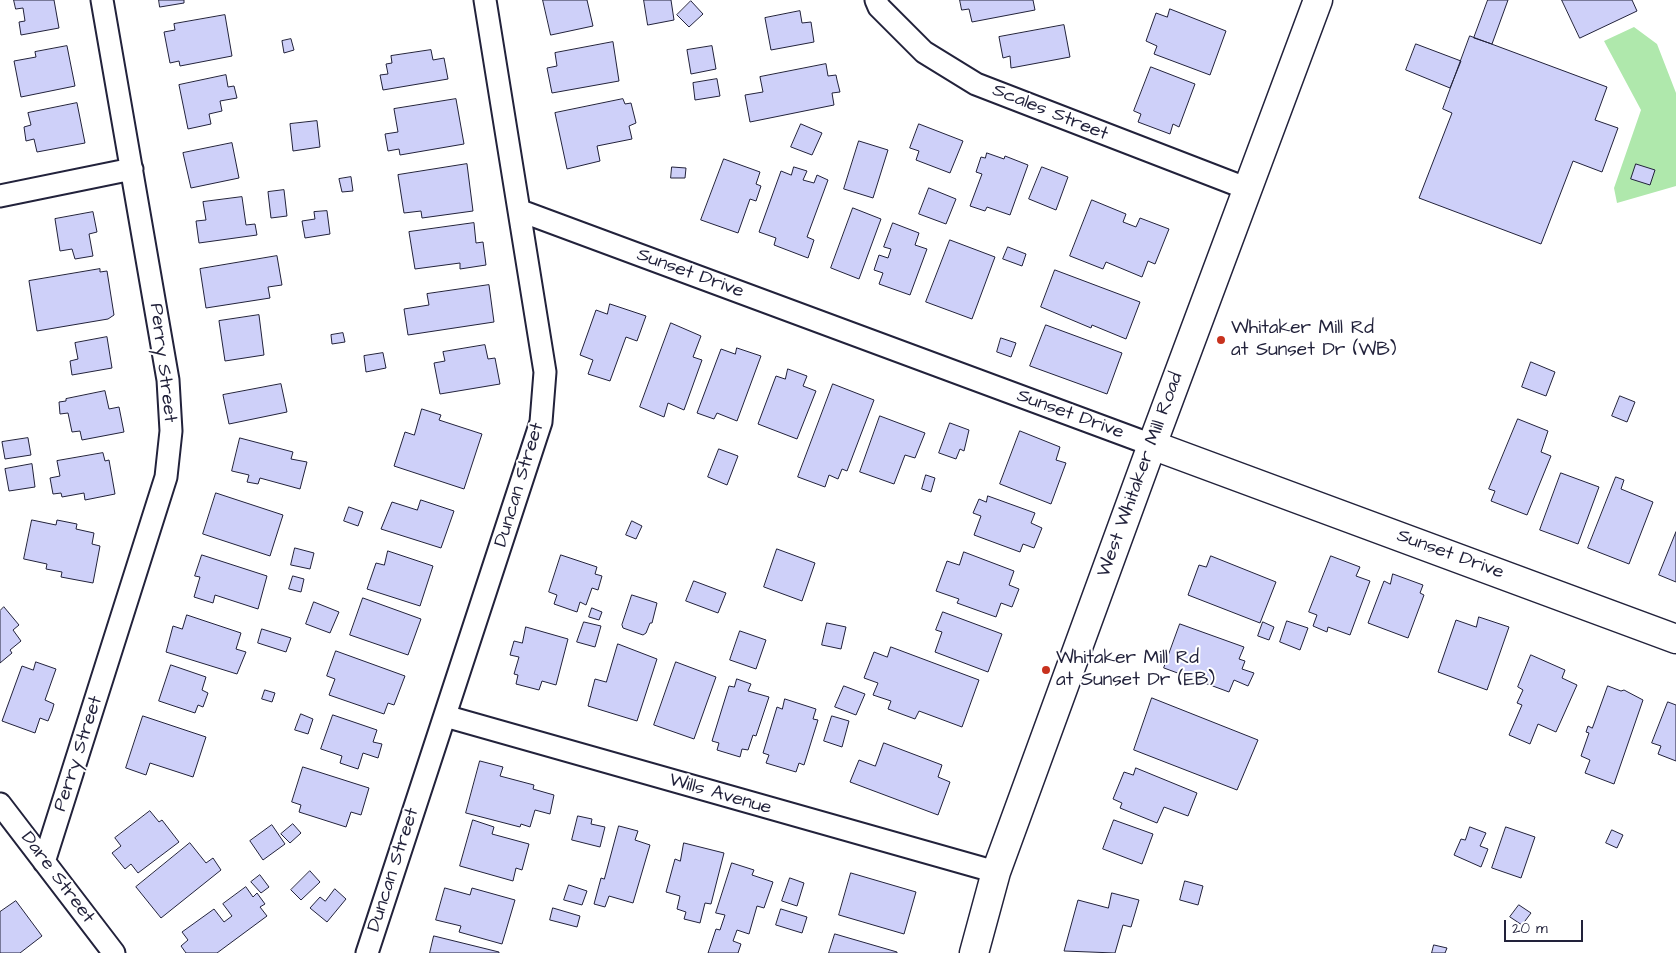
<!DOCTYPE html>
<style>
body{margin:0}
#map{position:relative;width:1676px;height:953px;overflow:hidden;background:#fff;font-family:"Architects Daughter",sans-serif}
canvas{display:block}
.scale{position:absolute;left:1504px;top:920px;width:79px;height:22px;box-sizing:border-box;border:2px solid #22223b;border-top:0;padding-left:6px;font-size:15px;line-height:18px;white-space:nowrap;color:#22223b;-webkit-text-stroke:4px #fff;paint-order:stroke}
</style>
<div id="map">
<canvas width="1676" height="953"></canvas>
<div class="scale">20 m</div>
</div>
<script>
const ctx = document.querySelector('canvas').getContext('2d');
ctx.lineJoin = 'round';
function fillPath(path, color) {
  ctx.fillStyle = color;
  ctx.fill(path, 'evenodd');
}
function stroke(path, color, width, dash) {
  ctx.strokeStyle = color;
  ctx.lineWidth = width;
  ctx.lineCap = dash ? 'butt' : 'round';
  ctx.setLineDash(dash || []);
  ctx.stroke(path);
}
function drawText(font, color, halo, rows, align = 'center') {
  ctx.font = font + ' "Architects Daughter",sans-serif';
  ctx.lineWidth = 4;
  ctx.setLineDash([]);
  ctx.textBaseline = 'middle';
  ctx.strokeStyle = halo;
  ctx.fillStyle = color;
  for (const [text, x, y, turn = 0] of rows) {
    ctx.save();
    ctx.translate(x, y);
    ctx.rotate((+turn || 0) * Math.PI / 180);
    ctx.textAlign = isNaN(turn) ? turn : align;
    if (halo) ctx.strokeText(text, 0, 0);
    ctx.fillText(text, 0, 0);
    ctx.restore();
  }
}
fillPath(new Path2D(`
 M1634,27L1657,44L1676,93V186L1617,203L1614,188L1641,110L1604,41Z`), '#afe8ac');
const building = new Path2D(`
 M14,0H54L59,28L21,35L19,22L25,21L23,8L16,9Z
 M159,0H184V3L160,7Z
 M543,0H587L593,26L551,35Z
 M644,0H671L674,20L648,25Z
 M960,0H1033L1035,10L972,22L969,9L962,10Z
 M1488,0H1508L1492,44L1474,38Z
 M1562,0H1632L1637,11L1580,38Z
 M691,1L703,14L689,27L677,15Z
 M1170,9L1226,31L1210,75L1154,54L1157,46L1146,41L1156,13L1167,17Z
 M800,11L802,23L811,22L814,42L771,50L765,18Z
 M225,15L232,56L180,66L179,61L170,63L164,32L175,30L174,24Z
 M1064,25L1070,57L1011,68L1010,56L1003,58L999,37Z
 M1470,36L1607,87L1595,120L1618,128L1602,172L1573,161L1541,244L1419,198L1452,113L1443,109Z
 M291,39L294,50L284,53L282,41Z
 M613,42L619,81L552,93L547,68L557,66L555,53Z
 M1416,44L1461,61L1450,88L1406,70Z
 M67,46L75,86L21,97L14,61L36,57L35,52Z
 M712,46L716,69L691,74L687,50Z
 M431,50L433,60L444,58L448,79L383,90L380,75L388,74L386,64L392,63L391,56Z
 M826,64L828,76L836,75L837,80L840,92L832,93L834,105L750,122L745,95L763,92L760,77Z
 M1151,67L1195,84L1179,127L1173,124L1170,134L1138,122L1141,114L1134,111Z
 M226,75L228,87L234,86L237,98L220,101L222,111L209,114L211,124L188,129L179,85Z
 M717,79L720,96L695,100L693,83Z
 M456,99L464,144L400,155L399,149L388,151L385,134L398,132L394,109Z
 M623,99L625,104L631,103L636,123L629,126L632,139L597,146L600,161L567,169L555,113Z
 M77,103L85,143L37,152L34,139L26,141L24,127L31,125L28,113Z
 M317,121L320,147L293,151L290,124Z
 M801,124L822,133L812,155L791,147Z
 M919,124L963,141L950,173L916,160L919,151L910,148Z
 M859,141L888,150L873,198L844,189Z
 M232,143L239,178L191,188L183,153Z
 M987,153L1004,159L1005,156L1028,165L1010,215L987,207L985,211L970,206L982,174L976,172L981,157L985,158Z
 M724,159L760,172L756,184L761,186L756,201L750,199L738,233L701,220Z
 M467,164L473,211L422,218L421,211L404,213L398,175Z
 M1636,164L1655,170L1650,185L1631,179Z
 M672,167L686,168L685,178H671Z
 M794,167L807,171L803,180L814,183L817,175L828,180L807,237L814,240L808,258L774,245L776,238L759,232L781,171L791,175Z
 M1042,167L1068,177L1056,210L1029,199Z
 M351,177L353,191L342,192L339,179Z
 M929,188L956,199L946,224L919,214Z
 M284,190L287,216L271,218L268,192Z
 M242,197L246,225L255,224L257,235L199,243L196,221L206,220L203,202Z
 M1092,200L1126,214L1123,222L1136,227L1140,218L1169,229L1155,264L1148,261L1142,277L1106,262L1103,269L1070,256Z
 M853,208L881,219L859,279L831,268Z
 M327,211L330,234L305,238L302,221L315,219L314,212Z
 M93,212L97,232L89,234L93,256L75,259L72,249L60,251L55,219Z
 M474,223L476,243L483,242L486,265L460,269V263L415,269L409,232Z
 M893,223L919,233L915,245L927,249L910,295L879,284L883,273L874,270L879,255L888,258L891,249L884,247Z
 M950,240L995,257L972,319L926,302Z
 M1008,247L1026,254L1022,266L1003,259Z
 M277,256L282,285L268,287L270,298L206,308L200,269Z
 M100,269V272L107,271L114,315L108,319L37,331L29,281Z
 M1055,270L1140,302L1126,339L1092,325L1091,328L1041,307Z
 M489,285L494,322L408,335L404,309L429,305L427,294Z
 M610,304L646,316L637,341L626,337L610,381L588,374L593,360L580,355L596,310L607,314Z
 M259,315L264,355L225,361L219,321Z
 M671,323L701,336L693,357L702,360L684,410L668,403L664,417L640,407Z
 M1046,325L1122,353L1107,394L1030,366Z
 M343,333L345,342L332,344L331,335Z
 M107,337L112,368L72,375L70,361L78,359L75,343Z
 M1001,338L1016,343L1011,357L997,352Z
 M485,345L488,359L495,358L500,384L440,394L434,363L445,361L443,352Z
 M737,348L761,356L737,421L717,413L714,419L697,413L721,349L735,354Z
 M383,353L386,368L366,372L364,356Z
 M1531,362L1555,372L1546,396L1522,387Z
 M788,369L807,376L803,386L816,391L797,439L758,424L776,376L785,379Z
 M281,384L287,412L229,424L223,395Z
 M833,384L874,400L847,471L842,469L838,479L829,475L825,487L798,477Z
 M105,391L109,409L119,407L124,432L82,440L80,431L72,432L68,413L60,414L59,402L66,401V399Z
 M1620,396L1635,402L1627,422L1612,416Z
 M422,409L441,415L439,420L482,434L464,489L394,466L405,432L414,435Z
 M880,416L925,433L915,458L905,455L894,484L860,472Z
 M1518,419L1548,431L1541,452L1551,456L1527,515L1491,501L1495,491L1489,489Z
 M950,423L969,430L964,451L960,449L956,459L939,453Z
 M1020,431L1060,447L1056,460L1066,463L1051,504L1000,484Z
 M28,438L31,455L5,459L2,442Z
 M240,438L293,452L291,459L307,462L300,489L260,478L258,484L247,482L249,475L232,471Z
 M719,449L738,456L727,485L708,477Z
 M103,453L105,461L109,460L115,494L85,500L84,493L62,497L61,493L53,494L50,478L60,476L57,461Z
 M32,464L35,487L9,491L5,469Z
 M1561,473L1599,487L1578,544L1540,530Z
 M926,475L935,478L931,492L922,489Z
 M1616,477L1624,480L1621,489L1653,502L1629,564L1588,548Z
 M216,493L283,515L270,556L203,534Z
 M988,496L1035,513L1031,523L1042,528L1034,548L1023,544L1020,552L974,535L981,516L973,513L979,499L986,502Z
 M421,500L454,511L441,548L381,529L392,502L417,510Z
 M349,507L363,512L358,526L344,521Z
 M32,520L56,525L57,520L77,524L76,529L94,533L92,544L100,546L93,583L61,577L62,572L46,569L47,564L24,559Z
 M632,521L642,526L636,539L626,535Z
 M1676,532V582L1659,575Z
 M295,548L314,553L310,569L291,565Z
 M777,549L815,563L802,601L764,587Z
 M388,551L433,566L420,606L367,589L376,563L384,565Z
 M964,552L1014,571L1009,585L1019,589L1012,607L1001,603L996,617L957,603L959,599L936,591L947,561L959,565Z
 M202,555L267,576L258,609L215,595L213,603L194,597L200,577L195,576Z
 M561,555L597,567L595,574L602,576L598,590L592,588L586,605L580,602L577,612L554,604L557,595L549,592Z
 M1211,556L1276,582L1260,623L1188,595L1199,565L1206,567Z
 M1331,556L1360,567L1356,576L1370,581L1350,635L1328,627L1327,632L1313,626L1317,615L1309,612Z
 M1393,574L1423,585L1420,593L1424,595L1408,638L1368,623L1384,581L1390,584Z
 M293,576L304,579L301,592L289,589Z
 M694,581L726,593L718,613L686,601Z
 M632,595L657,603L652,623H650L646,633L643,635L623,628L622,625Z
 M363,598L421,619L408,655L350,635Z
 M314,602L339,612L330,633L306,624Z
 M4,607L19,625L13,630L21,641L10,650L12,653L0,663V611Z
 M592,608L602,612L599,620L589,617Z
 M943,612L1002,634L988,672L935,652L942,632L936,630Z
 M187,615L241,633L236,649L246,652L237,674L166,652L173,626L182,629Z
 M1479,617L1509,627L1487,690L1438,672L1456,620L1476,627Z
 M1287,621L1308,628L1300,650L1280,642Z
 M584,622L601,626L595,647L577,642Z
 M1263,622L1274,627L1269,640L1258,636Z
 M827,623L846,627L841,649L822,645Z
 M1180,624L1244,647L1239,659L1245,661L1242,669L1254,673L1248,686L1234,680L1229,692L1164,668Z
 M526,627L568,639L556,685L542,681L539,690L516,684L518,675L514,674L519,657L510,655L514,641L522,643Z
 M262,629L291,638L286,652L258,643Z
 M740,631L766,640L756,669L730,660Z
 M618,644L657,659L637,721L588,706L595,679L606,682Z
 M891,647L979,680L962,727L919,711L915,719L888,709L891,701L873,695L878,683L864,678L874,652L887,657Z
 M336,651L405,676L394,705L388,703L384,714L329,695L335,679L327,676Z
 M1531,655L1565,670L1562,678L1577,685L1556,732L1538,724L1530,744L1509,735L1522,705L1517,703L1523,690L1518,687Z
 M36,662L56,669L45,700L54,704L52,711L48,721L40,718L35,733L2,721L22,666L33,670Z
 M676,662L716,677L694,739L654,725Z
 M171,665L206,677L202,690L208,693L203,707L198,705L195,713L159,701Z
 M737,679L751,684L748,691L769,697L756,736L753,735L748,750L742,749L740,757L717,750L719,743L712,741L729,686L734,687Z
 M844,686L865,694L856,715L835,707Z
 M1608,686L1621,691L1624,690L1643,700L1614,784L1585,773L1590,760L1581,756L1589,733L1586,732L1588,726L1592,728Z
 M265,690L275,693L272,702L262,699Z
 M1152,698L1258,740L1237,790L1134,750Z
 M785,699L816,709L813,719L818,720L804,765L799,763L796,772L766,763L769,755L763,753L777,707L782,709Z
 M1668,702L1676,705V761L1658,754L1661,746L1652,743Z
 M301,714L313,719L308,734L295,730Z
 M333,715L377,730L373,742L382,744L378,758L363,753L358,769L340,763L342,756L321,749Z
 M143,716L206,737L193,777L150,763L146,775L126,768Z
 M832,716L849,721L842,747L824,741Z
 M884,743L942,765L938,777L950,782L938,815L850,782L859,760L875,766Z
 M480,761L503,767L500,776L534,785L533,789L554,795L550,814L535,810L530,827L521,824L520,827L466,813Z
 M303,767L369,788L361,815L351,812L346,827L299,812L301,805L292,802Z
 M1136,768L1197,793L1188,816L1164,807L1157,823L1120,808L1122,803L1113,799L1124,772L1133,775Z
 M150,811L159,822L162,820L179,842L138,873L131,864L125,869L112,853L121,846L115,838Z
 M578,816L592,819L591,824L605,827L600,847L572,840Z
 M473,820L494,827L492,834L529,844L522,870L516,868L513,881L460,866Z
 M1114,820L1153,834L1142,864L1103,849Z
 M293,824L301,833L290,843L281,834Z
 M272,825L285,844L263,860L250,841Z
 M619,826L638,831L635,840L650,845L633,903L609,896L605,907L594,904L601,878L604,879Z
 M1470,827L1486,833L1480,846L1488,849L1481,867L1454,855L1461,839L1465,840Z
 M1506,827L1535,837L1521,878L1492,868Z
 M1612,830L1623,835L1617,848L1606,843Z
 M190,843L206,863L213,858L221,870L161,918L136,887Z
 M684,843L724,853L711,904L705,903L700,923L684,919L686,912L677,909L680,896L666,892L675,859L680,861Z
 M732,863L754,870L752,875L773,882L764,908L757,906L749,934L737,930L733,941L741,944L738,953H708L716,929L720,930L725,915L716,913Z
 M310,871L320,882L301,900L291,890Z
 M851,873L916,892L904,934L839,915Z
 M260,875L269,887L261,893L251,882Z
 M790,878L804,883L797,906L782,901Z
 M1185,881L1203,886L1198,905L1180,900Z
 M569,885L587,891L582,905L564,900Z
 M246,887L253,897L257,893L265,904L260,907L267,916L217,953H186L181,946L188,940L182,932L214,909L224,922L232,916L223,904Z
 M445,888L470,895L472,888L515,900L502,944L459,932L461,926L436,920Z
 M335,889L346,899L327,922L310,908L320,897L325,901Z
 M1112,893L1139,900L1131,927L1123,925L1115,953L1064,951L1078,900L1108,908Z
 M16,901L42,936L20,953H0V912Z
 M1519,905L1531,913L1522,925L1510,917Z
 M553,908L580,916L577,927L550,920Z
 M781,909L807,917L802,933L776,925Z
 M835,934L897,952V953H829Z
 M434,936L499,952V953H430Z
 M1434,945L1447,948L1445,953H1432Z`);
fillPath(building, '#ced0f9');
stroke(building, '#22223b', 1);
const minor = new Path2D(`
 M876,0L879,7L924,52L976,84L1248,189
 M0,196L132,169
 M521,211L1152,445
 M445,716L996,872
 M0,804L114,953
 M44,862L166,477L171,431L168,380L102,0
 M367,953L541,422L545,372L485,0`);
const tertiary = new Path2D(`
 M1152,445L1676,639`);
const secondary = new Path2D(`
 M974,953L996,872L1152,445L1318,0`);
stroke(minor, '#22223b', 25);
stroke(tertiary, '#22223b', 31);
stroke(secondary, '#22223b', 31);
stroke(minor, '#fff', 21);
stroke(tertiary, '#fff', 28);
stroke(secondary, '#fff', 28);
for (const [x, y, r, color] of [
 [1221,340,5,"#c8321e"],
 [1046,670,5,"#c8321e"]
]) {
  const dot = new Path2D();
  dot.arc(x, y, r, 0, 2 * Math.PI);
  ctx.fillStyle = color;
  ctx.fill(dot);
  stroke(dot, '#fff', 2);
}
drawText('19px', '#22223b', '#fff', [
 ["Scales Street",1050,113,22],
 ["Sunset Drive",690,274,20],
 ["Perry Street",162,363,83],
 ["Sunset Drive",1070,415,20],
 ["West Whitaker Mill Road",1141,475,-70],
 ["Duncan Street",520,485,-73],
 ["Sunset Drive",1450,555,20],
 ["Perry Street",79,754,-72],
 ["Wills Avenue",720,795,16],
 ["Duncan Street",394,870,-72],
 ["Dare Street",57,878,53]
]);
drawText('19px', '#22223b', '#fff', [
 ["Whitaker Mill Rd",1231,329],
 ["at Sunset Dr (WB)",1231,351],
 ["Whitaker Mill Rd",1056,659],
 ["at Sunset Dr (EB)",1056,681]
], 'left');
</script>
